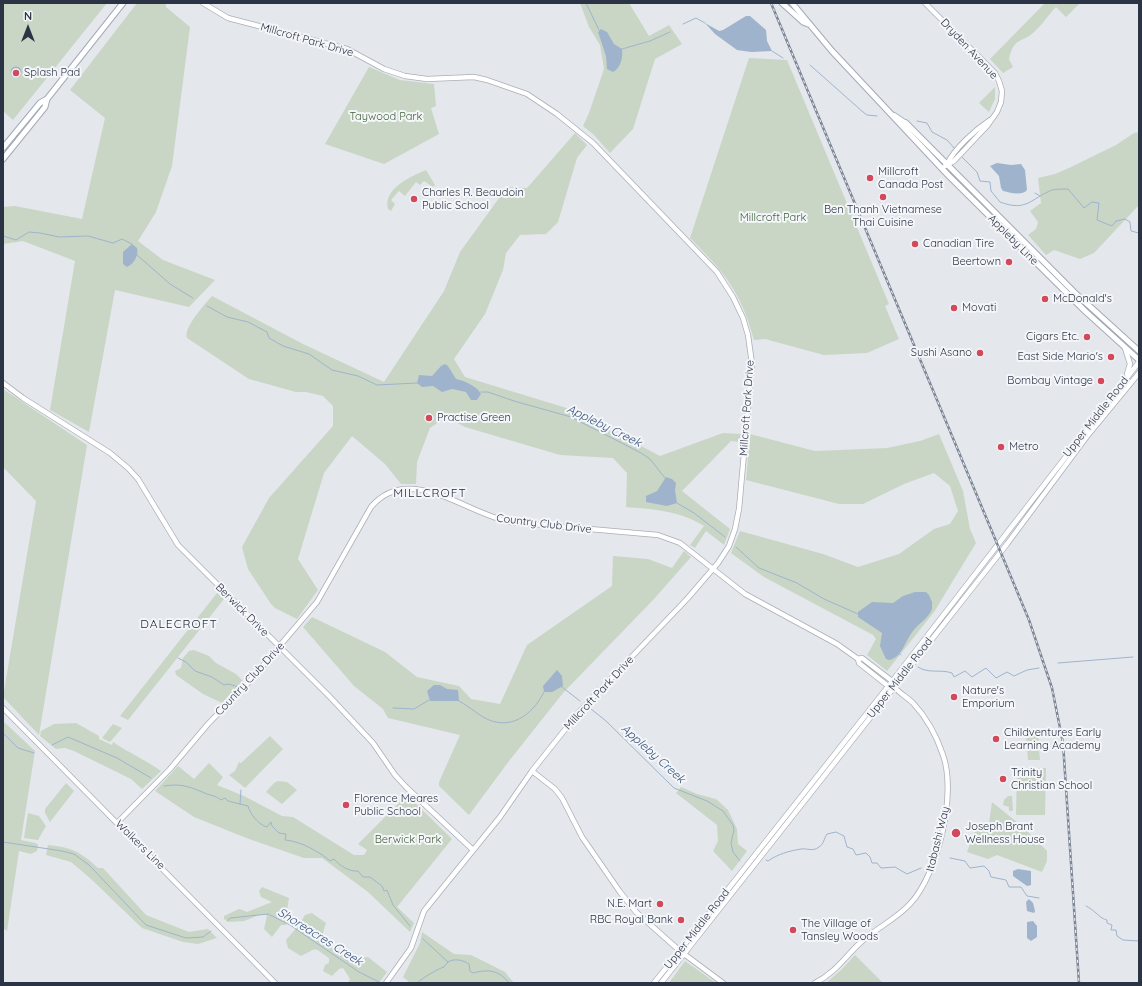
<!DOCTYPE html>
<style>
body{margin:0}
#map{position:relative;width:1142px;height:986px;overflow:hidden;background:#e4e7ec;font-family:Quicksand,sans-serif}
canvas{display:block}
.frame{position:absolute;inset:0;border:4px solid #2b3445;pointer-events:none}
.north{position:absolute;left:8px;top:8px;width:40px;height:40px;-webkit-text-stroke:3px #f4f6f9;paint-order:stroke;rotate:0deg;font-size:11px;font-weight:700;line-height:16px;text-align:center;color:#2b3445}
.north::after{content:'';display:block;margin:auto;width:14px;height:18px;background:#2b3445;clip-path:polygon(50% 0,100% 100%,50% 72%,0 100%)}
</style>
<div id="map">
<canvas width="1142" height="986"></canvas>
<div class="frame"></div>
<div class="north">N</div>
</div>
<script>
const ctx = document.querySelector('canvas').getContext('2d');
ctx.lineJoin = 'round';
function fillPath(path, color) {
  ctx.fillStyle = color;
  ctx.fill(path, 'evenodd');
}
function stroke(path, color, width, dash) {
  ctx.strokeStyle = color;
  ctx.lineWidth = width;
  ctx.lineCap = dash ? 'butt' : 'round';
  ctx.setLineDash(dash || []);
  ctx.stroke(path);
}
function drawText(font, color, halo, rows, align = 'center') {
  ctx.font = font + ' Quicksand,sans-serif';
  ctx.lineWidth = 4;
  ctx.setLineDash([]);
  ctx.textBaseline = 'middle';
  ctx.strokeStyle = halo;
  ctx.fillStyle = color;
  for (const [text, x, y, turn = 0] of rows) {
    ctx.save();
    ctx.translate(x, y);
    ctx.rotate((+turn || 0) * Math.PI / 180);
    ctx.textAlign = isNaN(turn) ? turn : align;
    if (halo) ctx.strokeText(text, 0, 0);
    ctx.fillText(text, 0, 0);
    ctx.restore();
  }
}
fillPath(new Path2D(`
 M3,3H107L13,120L3,111Z
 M137,3H166V7L190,27L172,166L156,212L138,241L163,260L215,280L189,307L115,290L89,432L50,410L75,261L23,241L3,244V207L15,206L82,219L105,118L70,90Z
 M580,3H629L649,36L669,25L682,44L655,59L633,129L610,153L594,135L583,126L589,113L604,69L600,45L589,27Z
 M1045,3H1080L1066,17L1056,7C1049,14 1043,24 1035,31C1022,44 1014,36 1009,59L1013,67L1003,73L990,59Z
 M749,58L787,60L889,304L885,306L899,339L867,353L824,355L765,339L754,340C741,292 724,272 690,238Z
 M369,67L400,80L434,84L436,106L431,108L439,134L384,164L325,144Z
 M995,87V99L989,112L979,103Z
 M1139,132V205L1094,253L1080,259L1054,250L1046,255L1028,235L1036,229L1038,222L1030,211L1041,203L1038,178L1055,174L1069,168L1116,145L1134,133Z
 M575,133L587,145L577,158L558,222L546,234L520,235L506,253L503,270L485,314L454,359L465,377L573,410L660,456L723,433L741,434L740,442L731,441L682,491L730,529L724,545L706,531L695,548L690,545L704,526C680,511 654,509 626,507L627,473L613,458L560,455L465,427L446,417L430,428L417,462L416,484H401L385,464L352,436L324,473L298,559L318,590L297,619L275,608L271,604L248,569L242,547L269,498L333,426V406L323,396L306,392H296L249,379L187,338C183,328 205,304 212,296L303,344L384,382L444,291L460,252L507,187L527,188Z
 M426,170L435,185L433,187L424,181L420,185L416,182L405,196L399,191L391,200L395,204L391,211L388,209C383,188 412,176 426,170Z
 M3,389L87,445L39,735L3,697L36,501L3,467Z
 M750,434L815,451L887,448L920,441L939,434L963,491L970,529L976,543L934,612L887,671L867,655L876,639L873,635L764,577L731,553L740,531L823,554L858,567L899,554L934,529L950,524L958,511L950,486L934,473L904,484L863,504H839L746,480Z
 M684,551L691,557L654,599L563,693L509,761L469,815L439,786V782L460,735L388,718L383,709L354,686L303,627L312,617L385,652L417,677L459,686L471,699L500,704L527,645L612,586L613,556L648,559L672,568Z
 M217,593L224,599L128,720L120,716Z
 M194,650L209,656L216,663L236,674L243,681L222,703L203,694L176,675L175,671L181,668L183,658L189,651Z
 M3,721L35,751L21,840L36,843L38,845L37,851L31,854L19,851L7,931L3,928Z
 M76,723L99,736V739L112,745L113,742C129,753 146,760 161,771L142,789L131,779L74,751L65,748L56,749L40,736L41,731L54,724Z
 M113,724L122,728L110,742L102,738Z
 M1038,734L1039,745L1027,746L1026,735Z
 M270,736L283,749L245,788L229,775L235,771L239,762L241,763Z
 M1027,749H1039L1040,760H1028Z
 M209,763L223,777L217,785L244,796L282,816L293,817L354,855H364L367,850L358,844L407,795L452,839L397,907L414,923L410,932L368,892L322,858H304L249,839L194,817L155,791L178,766L194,779Z
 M1017,768H1046L1045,815H1016Z
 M278,781L287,782L297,790L282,804L266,792L274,783Z
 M66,783L74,791L50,822L45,813V809Z
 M681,787L697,794L716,799L728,810L737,829L738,844L747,851L732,871L713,851L718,841L717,825L676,793Z
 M1008,796H1012L1013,810L1012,811H1009V807L1003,805L1004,800Z
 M992,802L1023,827L1047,851V861L1042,872L997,855L988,859L967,852L977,825L989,823Z
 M28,813L39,816L46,826L38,840L24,838Z
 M48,845C71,847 81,852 98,868H103L146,915L189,932L208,929L217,938L198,944L183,942L142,928L91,879L71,862L46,855Z
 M262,887L289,898L286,917L288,922L285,925H281L272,937L264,929L267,916L265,914L259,915L244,921L229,922L224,919V916L239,909L247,912L272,902L261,897L259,891Z
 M312,913L326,923C324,929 322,933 324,939C331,952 354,960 368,957L387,972L379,983H348L350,979L343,968L339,969L332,976L323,971L325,965L329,963V958C312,946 318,948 301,956L288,948L286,940L299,925L305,915Z
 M422,932L454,954L471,955L505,972L514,983H410L403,977L420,943Z
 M855,955L883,983H826L841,970Z
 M685,961L716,983H669Z`), '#c9d6c5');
fillPath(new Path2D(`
 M746,16H750L766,30L767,41L772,51L751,52L737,50L715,34L705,23L719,31L723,30Z
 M601,29L607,32L614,44L622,49C623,57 621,68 613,72L607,69L606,56L598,32Z
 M10.5 72a5.5 5.5 0 1 1 11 0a5.5 5.5 0 1 1-11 0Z
 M997,163L1011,165L1021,164L1025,170L1027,190C1022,196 1011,193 1003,191L1001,188L999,176L990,166Z
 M132,244L137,248C139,255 134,264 127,267L123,264V252Z
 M445,364L448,366L456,379C463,380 478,387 481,394L477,400H471L466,392L452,389L442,392L433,386L422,387L417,383L419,375L432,376L441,366Z
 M666,477L672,479L676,483L675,490L677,503L667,506L646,502V496L657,491Z
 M915,592H926L929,595L932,602V609C928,619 919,623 913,631C905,641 902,658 889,660L886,659L880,646L882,633L858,617V612L872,602L893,603L903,596Z
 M557,670L562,676L563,686L552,692H544L543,686Z
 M434,685H440L447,689L458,690L459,701H430L427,691Z
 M1018,869L1031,871V885L1027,886L1013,876V871Z
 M1029,899L1033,903L1035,911L1034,913L1027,911L1026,902Z
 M1033,921L1037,926V937L1031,941L1027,938V922Z`), '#9fb4cc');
stroke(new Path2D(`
 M586,3L599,30
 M683,24L696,18L705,23
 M622,49L650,41L670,32
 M772,51L783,58
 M810,65L863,112L867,115L877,116
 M917,121L927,123L932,132L947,140L955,149
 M961,156L977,172L980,181L990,182L991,191L1000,202C1027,212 1030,199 1052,190C1057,189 1063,189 1068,189L1084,208L1092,202L1099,203L1097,220L1112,226L1116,221L1125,219L1130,222L1131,231L1139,233
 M1035,193L1040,196
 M3,236L16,240L29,232L40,233L59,237L88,236L113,243L122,239L132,244
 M137,255L170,284L193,298
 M207,306L227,317L248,322L267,332L269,338L283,346L309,354L332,370L358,376L377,385L417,383
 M481,392H488L514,401L571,417L641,453L650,459L665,478
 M677,503L694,513L725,537
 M736,547L759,568L797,583L824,599L858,614
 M900,654L901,655
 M178,658L186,662L195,671L212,677L224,685L229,684L238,687
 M1058,663L1133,657
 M918,667C928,674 941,669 952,673L954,677L965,671L972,677L986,668L996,678L1007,672L1014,676L1027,670L1039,668
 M562,687L580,701
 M459,701C468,706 475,712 483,717C509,732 532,716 544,692
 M393,708L414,709L429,700
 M591,709L606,721L674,788L707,801L723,811L733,825L734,830L731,843L733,852L740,861
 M3,733L18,748L34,753
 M52,745L68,737L117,758L151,778
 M164,786C182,783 190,787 207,794C213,796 216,796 221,800L225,798L228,801L248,806C250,814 259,825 267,827L271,822L272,826L279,833L286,834L285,840C300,841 320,852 330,861L334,859C339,865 349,872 358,871L363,877H370L382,886L384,891L387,890L393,905L410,926
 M240,804L241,790
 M3,842L62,851L74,854L89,865L146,925L186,938L203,937L211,931
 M950,858L965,861L970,868L984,866L989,871L991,877L1006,880L1009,887H1021L1027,896L1039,898
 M766,860L768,861C778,854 789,851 801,849C807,848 813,852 819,847C824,844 824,838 827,834L836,832L844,836L847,847L853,849L856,855L866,853L870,857L872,863H877L881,868L895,867L907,874L921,868
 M1086,906C1095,910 1100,919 1107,920V923L1112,925L1111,930H1116L1117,936L1123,940L1139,941
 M227,921L230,918L268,914L290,925L359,972L379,982
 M423,939L448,962C454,958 463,960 469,964L470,971L473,973C489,969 499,970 509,983
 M417,983C421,979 439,968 444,967L448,962`), '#9fb4cc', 1);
const secondary = new Path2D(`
 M203,3L228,18L347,49L384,69L405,76L427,79L474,77L487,80L527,94L557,114L593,143L717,272L733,297L743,318L748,335L752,364L739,509L735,529L729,546L718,563L687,599L579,712L532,771L500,817L424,911L411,948L386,983
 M925,3L995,73L999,81L1002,91L1001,102L997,112L987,126L954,161L945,166
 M894,115L906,123
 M947,164C955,148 975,130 990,120
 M1125,348L1130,364L1127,374
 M3,383L23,398L110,453L128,468L138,479L178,545L330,697L373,743L395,775L406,787L473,850
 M858,659L859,663L888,686
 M3,708L275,983
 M532,771L555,789L562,798L582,837L620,892L636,912L680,951L723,983
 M118,822L170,769L208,724L249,682L317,602L371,507C409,462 465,513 510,522L658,535L680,543L745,594L837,644L858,659L862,658L892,681
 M654,983L894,679L1139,362
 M661,983L1007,544L1088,435L1139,373
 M815,983C835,973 845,957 860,943C876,928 895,920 910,904C938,874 957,794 943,755C937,737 926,717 913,703C907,697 897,692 893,685`);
const primary = new Path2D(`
 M782,3L803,22L808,24
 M792,3L832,51L948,175L1085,311L1139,360
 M906,123L1074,292L1139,351
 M3,148L40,103L47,99L123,3
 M3,159L45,107L47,99`);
stroke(secondary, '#a9aeb7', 6);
stroke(primary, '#a3abb8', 7);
stroke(secondary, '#fff', 4.5);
stroke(primary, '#fff', 5);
const rail = new Path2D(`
 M771,3L1029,620L1052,688L1063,743L1079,983`);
stroke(rail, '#7d8696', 2.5);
stroke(rail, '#f4f6f9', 1, [3]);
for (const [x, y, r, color] of [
 [16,73,4,"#d1495b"],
 [870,178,4,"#d1495b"],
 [883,197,4,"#d1495b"],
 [414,199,4,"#d1495b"],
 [915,244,4,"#d1495b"],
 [1009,262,4,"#d1495b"],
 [1045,299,4,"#d1495b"],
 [954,308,4,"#d1495b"],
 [1087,337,4,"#d1495b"],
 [980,353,4,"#d1495b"],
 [1111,357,4,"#d1495b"],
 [1101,381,4,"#d1495b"],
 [429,418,4,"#d1495b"],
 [1001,447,4,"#d1495b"],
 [954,697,4,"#d1495b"],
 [996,739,4,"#d1495b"],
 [1003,779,4,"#d1495b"],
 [346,805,4,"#d1495b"],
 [956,833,5,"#d1495b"],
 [660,904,4,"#d1495b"],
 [681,920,4,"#d1495b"],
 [793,930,4,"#d1495b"]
]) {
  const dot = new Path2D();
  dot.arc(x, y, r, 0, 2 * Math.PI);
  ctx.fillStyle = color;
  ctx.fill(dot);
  stroke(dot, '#f4f6f9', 1.5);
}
drawText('11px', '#2b3445', '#f4f6f9', [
 ["Millcroft Park Drive",307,40,16],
 ["Dryden Avenue",969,49,47],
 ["Appleby Line",1013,240,45],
 ["Millcroft Park Drive",747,408,-86],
 ["Upper Middle Road",1096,417,-52],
 ["Country Club Drive",544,524,7],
 ["Berwick Drive",242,610,45],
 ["Upper Middle Road",900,678,-52],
 ["Country Club Drive",250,679,-47],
 ["Millcroft Park Drive",599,693,-47],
 ["Itabashi Way",938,839,-76],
 ["Walkers Line",140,845,45],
 ["Upper Middle Road",697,929,-52]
]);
drawText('11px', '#2b3445', '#f4f6f9', [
 ["Splash Pad",24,73],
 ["Millcroft",878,172],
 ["Canada Post",878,185],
 ["Charles R. Beaudoin",422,193],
 ["Public School",422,206],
 ["Ben Thanh Vietnamese",883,210,"center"],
 ["Thai Cuisine",883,223,"center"],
 ["Canadian Tire",923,244],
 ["Beertown",1001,262,"right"],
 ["McDonald's",1053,299],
 ["Movati",962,308],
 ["Cigars Etc.",1079,337,"right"],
 ["Sushi Asano",972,353,"right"],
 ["East Side Mario's",1103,357,"right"],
 ["Bombay Vintage",1093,381,"right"],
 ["Practise Green",437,418],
 ["Metro",1009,447],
 ["Nature's",962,691],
 ["Emporium",962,704],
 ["Childventures Early",1004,733],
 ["Learning Academy",1004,746],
 ["Trinity",1011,773],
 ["Christian School",1011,786],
 ["Florence Meares",354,799],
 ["Public School",354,812],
 ["Joseph Brant",965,827],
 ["Wellness House",965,840],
 ["N.E. Mart",652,904,"right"],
 ["RBC Royal Bank",673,920,"right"],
 ["The Village of",801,924],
 ["Tansley Woods",801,937]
], 'left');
drawText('11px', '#3f6138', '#f4f6f9', [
 ["Taywood Park",386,117],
 ["Millcroft Park",773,218],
 ["Berwick Park",408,840]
]);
drawText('italic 12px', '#34527a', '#f4f6f9', [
 ["Appleby Creek",604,426,26],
 ["Appleby Creek",653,754,42],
 ["Shoreacres Creek",320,937,32]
]);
ctx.letterSpacing = '1px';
drawText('12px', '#1d2536', '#f4f6f9', [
 ["MILLCROFT",430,493],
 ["DALECROFT",179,624]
]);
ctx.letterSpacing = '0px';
</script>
